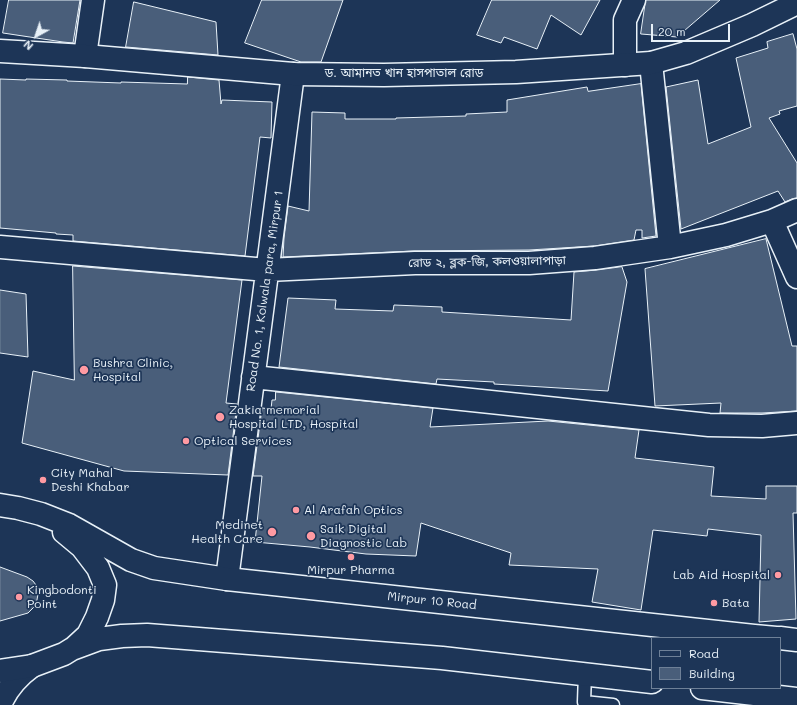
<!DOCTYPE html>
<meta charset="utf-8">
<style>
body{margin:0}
#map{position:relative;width:797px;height:705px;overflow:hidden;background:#1d3557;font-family:Mali,sans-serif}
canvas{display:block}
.legend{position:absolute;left:651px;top:637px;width:130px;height:52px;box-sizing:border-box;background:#1d3557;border:1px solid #6e8097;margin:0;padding:5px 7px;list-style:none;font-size:12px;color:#e8f1f8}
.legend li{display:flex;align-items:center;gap:8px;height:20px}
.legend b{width:20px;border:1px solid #6e8097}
.north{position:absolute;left:16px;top:16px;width:40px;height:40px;-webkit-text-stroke:3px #1d3557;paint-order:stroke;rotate:220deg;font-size:11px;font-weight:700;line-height:16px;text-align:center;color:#e8f1f8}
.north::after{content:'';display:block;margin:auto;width:14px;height:18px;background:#e8f1f8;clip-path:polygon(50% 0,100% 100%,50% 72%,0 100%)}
.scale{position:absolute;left:651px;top:24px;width:79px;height:18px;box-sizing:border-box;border:2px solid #e8f1f8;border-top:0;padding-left:5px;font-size:12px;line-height:14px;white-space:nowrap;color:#e8f1f8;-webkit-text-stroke:3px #1d3557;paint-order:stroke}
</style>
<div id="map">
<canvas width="797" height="705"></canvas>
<ul class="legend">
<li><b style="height:5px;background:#1d3557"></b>Road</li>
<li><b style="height:11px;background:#495e7a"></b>Building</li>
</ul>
<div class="north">N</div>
<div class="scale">20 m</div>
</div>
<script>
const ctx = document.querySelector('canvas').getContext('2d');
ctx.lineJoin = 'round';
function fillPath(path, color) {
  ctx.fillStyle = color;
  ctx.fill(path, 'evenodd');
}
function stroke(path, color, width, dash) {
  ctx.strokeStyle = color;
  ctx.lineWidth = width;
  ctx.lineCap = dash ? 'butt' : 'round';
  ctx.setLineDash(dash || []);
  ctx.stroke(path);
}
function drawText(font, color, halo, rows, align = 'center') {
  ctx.font = font + ' Mali,"Noto Sans Bengali",sans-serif';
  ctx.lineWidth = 3.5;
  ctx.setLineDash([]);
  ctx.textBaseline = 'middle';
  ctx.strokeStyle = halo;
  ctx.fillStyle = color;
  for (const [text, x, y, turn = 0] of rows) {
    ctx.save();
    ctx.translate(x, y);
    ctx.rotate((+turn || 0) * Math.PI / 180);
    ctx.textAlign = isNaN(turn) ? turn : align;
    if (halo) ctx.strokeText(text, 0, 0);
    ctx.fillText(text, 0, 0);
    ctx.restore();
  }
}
const building = new Path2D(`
 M9,0H80L73,43L63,42L3,33Z
 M262,0H343L321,62H301L245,43Z
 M492,0H600L581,35L551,15L537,49L504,37L501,43L477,35Z
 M646,0H720L677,37L641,34Z
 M134,2L216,22L218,55L126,47Z
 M793,34L797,49V106L779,111L780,114L769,118L797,163V198L792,199L785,202L778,191L681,229L666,87L698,80L708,144L751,127L736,58L768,48L767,42Z
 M188,77L219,80L221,104L222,100L272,102L271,138L260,137L245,256L73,241V235L56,234V233L0,228V79L26,80V79L67,80V81L121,83V82L187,84Z
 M641,84L656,236L642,238V230H636L634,240L594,246L529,250L414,251L283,257L284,238L288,206L309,211L312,112L345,113V119H396V118L466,116V114L507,112V100L587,87L588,91Z
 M766,239L792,346H797V411L762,413H720L721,403L655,406L645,269Z
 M73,266L242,280L226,403L237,404L228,475L124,471L22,443L33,371L74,380Z
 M622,267L627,282L608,391L494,384V382L437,379L436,384L279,367L288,298L336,300L335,309L393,311L394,305L442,307V312L571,320L574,272L597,270Z
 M0,290L26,294L28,357L0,353Z
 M276,392L433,408L430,427L548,421L639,430L635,458L714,467L711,496L766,499V486H797V513H793L796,619L759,622L761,535L708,529L707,536L653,530L641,610L592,602L598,569L509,565L511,553L421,523L416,556L366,554L310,547L255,542L262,476H253L262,408L271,409L272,400H275Z
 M0,567L27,577L33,581L39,589L36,605L28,613L0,621Z`);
fillPath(building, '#495e7a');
stroke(building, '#e8f1f8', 1);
const lane = new Path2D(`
 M585,674L584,702L613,705`);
const street = new Path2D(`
 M85,56L93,0
 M651,63L670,247
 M625,65V20L634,0
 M772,221L797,277
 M0,247L267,270L415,263H529L595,258L670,247L726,235L772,221L797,210
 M253,377L709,425L762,426L797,423
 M227,579L293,74`);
const secondary = new Path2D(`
 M0,51L85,56L293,74L384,75L516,72L651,63L686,53L752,25L797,3
 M0,705C7,688 17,677 32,666`);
const primary = new Path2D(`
 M0,505L18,508L41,514L69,525L131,560L154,568L227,579L754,636L776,638
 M64,532L82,547L98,568L105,585L103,600L97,617L88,635L75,647
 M780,638L797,640
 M0,671L32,666L64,654L72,649L99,639L122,636L147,635L442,658L652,682
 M702,688L797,699`);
stroke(lane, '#e8f1f8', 15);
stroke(street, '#e8f1f8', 25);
stroke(secondary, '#e8f1f8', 25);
stroke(primary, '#e8f1f8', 25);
stroke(lane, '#1d3557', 12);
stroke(street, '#1d3557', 22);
stroke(secondary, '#1d3557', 22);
stroke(primary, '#1d3557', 22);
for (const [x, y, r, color] of [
 [84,370,5,"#ff9aa2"],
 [220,417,5,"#ff9aa2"],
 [186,441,4,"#ff9aa2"],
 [43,480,4,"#ff9aa2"],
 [296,510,4,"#ff9aa2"],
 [272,532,5,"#ff9aa2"],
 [311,536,5,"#ff9aa2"],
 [351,557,4,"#ff9aa2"],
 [778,575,4,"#ff9aa2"],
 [19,597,4,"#ff9aa2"],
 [714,603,4,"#ff9aa2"]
]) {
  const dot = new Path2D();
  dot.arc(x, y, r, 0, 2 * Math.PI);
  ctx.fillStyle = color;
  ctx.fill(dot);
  stroke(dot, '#1d3557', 1.5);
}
drawText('12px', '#e8f1f8', '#1d3557', [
 ["ড. আমানত খান হাসপাতাল রোড",404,73],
 ["রোড ২, ব্লক-জি, কলওয়ালাপাড়া",487,262,-1],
 ["Road No. 1, Kolwala para, Mirpur 1",265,291,-82],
 ["Mirpur 10 Road",432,601,6]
]);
drawText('12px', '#e8f1f8', '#1d3557', [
 ["Bushra Clinic,",93,363],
 ["Hospital",93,377],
 ["Zakia memorial",229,410],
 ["Hospital LTD, Hospital",229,424],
 ["Optical Services",194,441],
 ["City Mahal",51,473],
 ["Deshi Khabar",51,487],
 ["Al Arafah Optics",304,510],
 ["Medinet",263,525,"right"],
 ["Health Care",263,539,"right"],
 ["Saik Digital",320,529],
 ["Diagnostic Lab",320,543],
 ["Mirpur Pharma",351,570,"center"],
 ["Lab Aid Hospital",770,575,"right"],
 ["Kingbodonti",27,590],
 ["Point",27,604],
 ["Bata",722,603]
], 'left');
</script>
